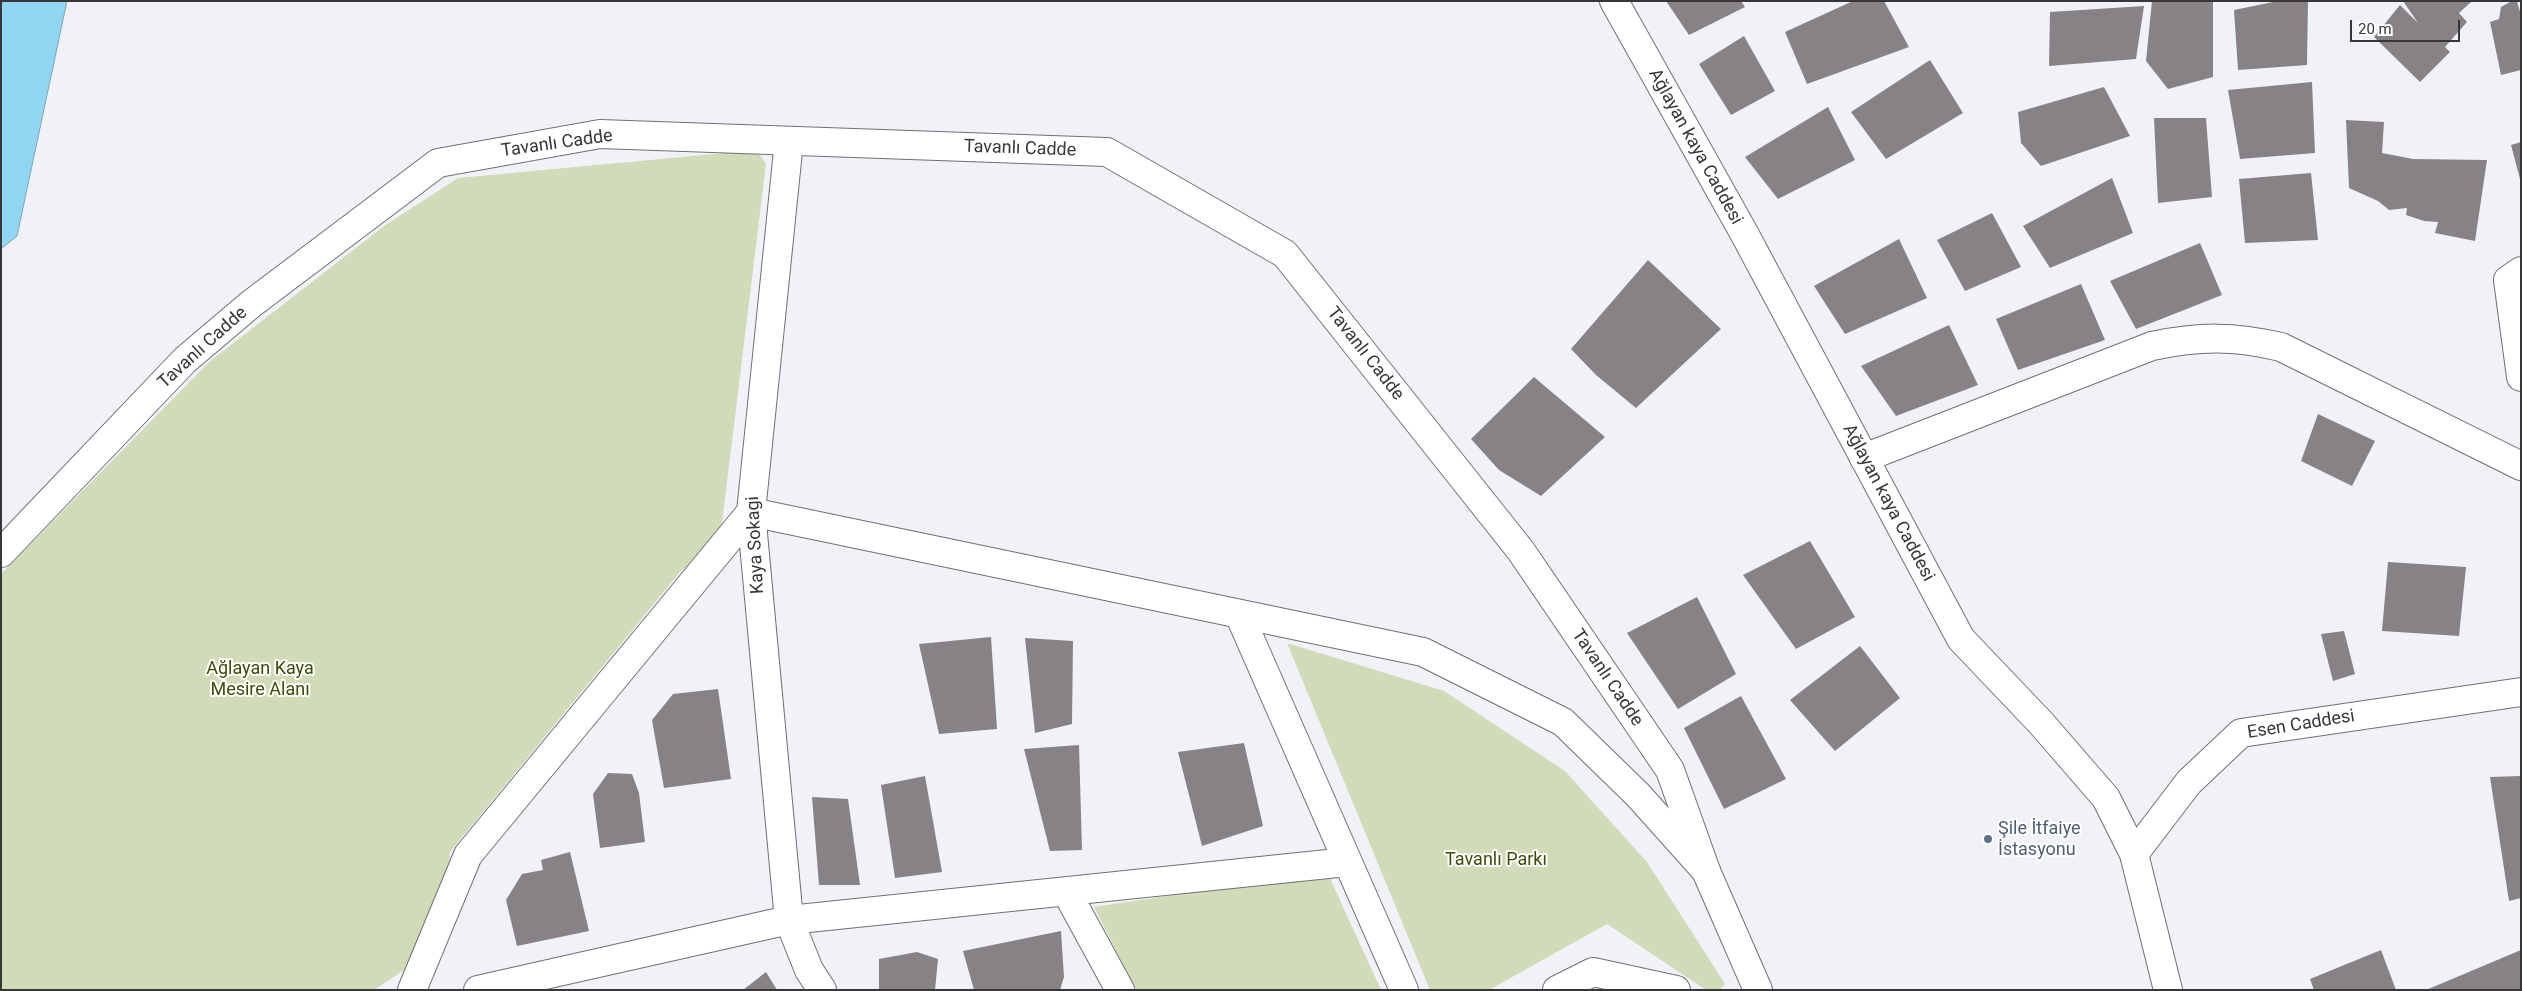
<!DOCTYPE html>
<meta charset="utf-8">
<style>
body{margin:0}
#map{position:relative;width:2522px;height:991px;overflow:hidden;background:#f1f2f8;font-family:Roboto,sans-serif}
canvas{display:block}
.frame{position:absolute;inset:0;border:2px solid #37373a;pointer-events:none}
.scale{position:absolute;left:2350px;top:20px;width:110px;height:22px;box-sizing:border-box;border:2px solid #37373a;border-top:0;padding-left:6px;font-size:15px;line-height:18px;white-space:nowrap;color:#37373a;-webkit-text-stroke:4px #fff;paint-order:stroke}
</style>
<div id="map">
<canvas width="2522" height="991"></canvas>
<div class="frame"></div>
<div class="scale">20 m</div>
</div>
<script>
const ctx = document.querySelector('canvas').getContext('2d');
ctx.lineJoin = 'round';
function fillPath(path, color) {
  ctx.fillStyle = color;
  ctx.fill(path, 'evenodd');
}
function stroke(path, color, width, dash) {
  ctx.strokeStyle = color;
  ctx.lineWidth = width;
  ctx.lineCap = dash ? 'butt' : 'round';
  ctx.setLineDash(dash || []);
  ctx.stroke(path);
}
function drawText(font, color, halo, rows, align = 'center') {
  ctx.font = font + ' Roboto,sans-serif';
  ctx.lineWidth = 4;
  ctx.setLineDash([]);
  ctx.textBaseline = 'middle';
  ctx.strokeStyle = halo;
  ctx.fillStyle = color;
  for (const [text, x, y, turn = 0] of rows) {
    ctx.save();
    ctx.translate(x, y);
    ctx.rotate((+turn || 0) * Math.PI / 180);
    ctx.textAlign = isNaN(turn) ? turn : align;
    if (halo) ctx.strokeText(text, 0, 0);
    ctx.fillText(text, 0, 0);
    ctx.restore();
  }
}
fillPath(new Path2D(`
 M757,150L766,164L720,539L680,572L450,852L449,915L436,949L374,990H1V574L209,362L384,226L458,178Z
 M1287,643L1444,691L1565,771L1647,862L1725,984L1720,990H1706L1607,924L1489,990H1430Z
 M1327,872L1381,990H1136L1094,907Z`), '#d1dbb7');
const water = new Path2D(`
 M1,1H67L17,236L1,249Z`);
fillPath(water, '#91d6f2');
stroke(water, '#76a6bb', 1);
fillPath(new Path2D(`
 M1666,1H1741L1745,7L1689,35Z
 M1853,1H1884L1909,47L1807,84L1785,32Z
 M2152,1H2213V77L2168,89L2146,61Z
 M2278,1H2308L2307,65L2238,70L2234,10Z
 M2403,1H2472L2459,13L2467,22L2445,47L2450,52L2420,82L2374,37L2400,5L2418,23Z
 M2512,1H2517L2521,15V70L2501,75L2490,22L2499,19L2501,7Z
 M2144,6L2136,59L2049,66L2050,12Z
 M1744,36L1775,91L1731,115L1699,64Z
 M1930,60L1963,113L1886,159L1851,112Z
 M2312,82L2315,153L2240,159L2228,90Z
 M2104,87L2130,136L2041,166L2021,143L2018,112Z
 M1828,107L1855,160L1778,199L1745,157Z
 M2154,118H2206L2212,197L2158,203Z
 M2346,120L2384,122L2382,153L2413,159L2487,160L2475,241L2435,233L2438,222L2424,221L2406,215L2407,208L2389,210L2378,201L2349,188Z
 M2521,142V179H2520L2511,145Z
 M2311,173L2318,240L2245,243L2239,179Z
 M2112,178L2133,233L2050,268L2023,226Z
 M1992,213L2021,267L1965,291L1937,240Z
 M1899,239L1927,298L1845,334L1814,286Z
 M2200,243L2222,295L2136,329L2110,281Z
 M1648,260L1721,329L1636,408L1596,375L1571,349Z
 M2081,284L2105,340L2018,370L1996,319Z
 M1949,325L1978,385L1896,416L1861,366Z
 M1534,377L1605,437L1541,496L1499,470L1471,439Z
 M2318,414L2375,441L2352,486L2301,461Z
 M1810,541L1855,617L1796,649L1743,575Z
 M2388,562L2466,567L2459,636L2382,631Z
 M1697,597L1736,674L1678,709L1627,633Z
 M2344,631L2355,674L2333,681L2321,634Z
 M991,637L997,729L939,734L919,644Z
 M1025,638L1073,641L1072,724L1035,733Z
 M1860,646L1900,698L1835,751L1790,700Z
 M718,689L731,779L664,788L652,720L673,694Z
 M1741,696L1786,779L1724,809L1684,728Z
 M1244,743L1263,826L1202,846L1178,752Z
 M1079,745L1082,850L1050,851L1024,749Z
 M608,773L632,774L639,793L645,842L600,848L593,794Z
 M925,776L942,872L895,878L881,785Z
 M2521,776V898L2509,901L2490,777Z
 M812,797L848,799L860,885H819Z
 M570,852L589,931L517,946L506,900L522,874L543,870L541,860Z
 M1061,931L1064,977L1060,990H974L963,951Z
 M2381,950L2396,990H2314L2310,979Z
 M2521,950V990H2426Z
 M917,952L938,959L935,990H879V959Z
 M766,972L777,990H743Z`), '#878285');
const minor = new Path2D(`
 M789,141L751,512L789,920L809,970L822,990
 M2521,271L2508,280L2521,377
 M1864,458L2152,346C2200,336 2234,336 2281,347L2521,466
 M1239,614L1404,990
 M2134,854L2189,782L2241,733L2521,692
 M1066,891L1120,990
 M412,990L468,855L751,512L1423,652L1563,722L1638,795L1706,871
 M478,990L789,920L1347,862
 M1557,990L1593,972L1676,990`);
const tertiary = new Path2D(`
 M1614,1L1744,233L1961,639L2041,723L2106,798L2134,854L2168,990
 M1,553L185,360L251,304L438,163L600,134L1107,152L1285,254L1521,551L1670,770L1706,871L1758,990`);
stroke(minor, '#6e7075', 30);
stroke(tertiary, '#6e7075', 30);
stroke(minor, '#fff', 28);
stroke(tertiary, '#fff', 28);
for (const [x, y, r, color] of [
 [1988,839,5,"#5c6f8a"]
]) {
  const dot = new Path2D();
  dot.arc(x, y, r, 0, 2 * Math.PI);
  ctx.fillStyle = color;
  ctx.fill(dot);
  stroke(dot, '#fff', 2);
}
drawText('18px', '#37373a', '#fff', [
 ["Tavanlı Cadde",557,144,-8],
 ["Ağlayan kaya Caddesi",1695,147,61],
 ["Tavanlı Cadde",1020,149,2],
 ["Tavanlı Cadde",203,348,-42],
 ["Tavanlı Cadde",1365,354,52],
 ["Ağlayan kaya Caddesi",1888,503,62],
 ["Kaya Sokagi",756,545,-93],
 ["Tavanlı Cadde",1607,678,56],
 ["Esen Caddesi",2301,725,-9]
]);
drawText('18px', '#3e4b07', '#fff', [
 ["Ağlayan Kaya",260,669],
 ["Mesire Alanı",260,690],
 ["Tavanlı Parkı",1496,860]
]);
drawText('18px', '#4e5e75', '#fff', [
 ["Şile İtfaiye",1998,829],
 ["İstasyonu",1998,850]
], 'left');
</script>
